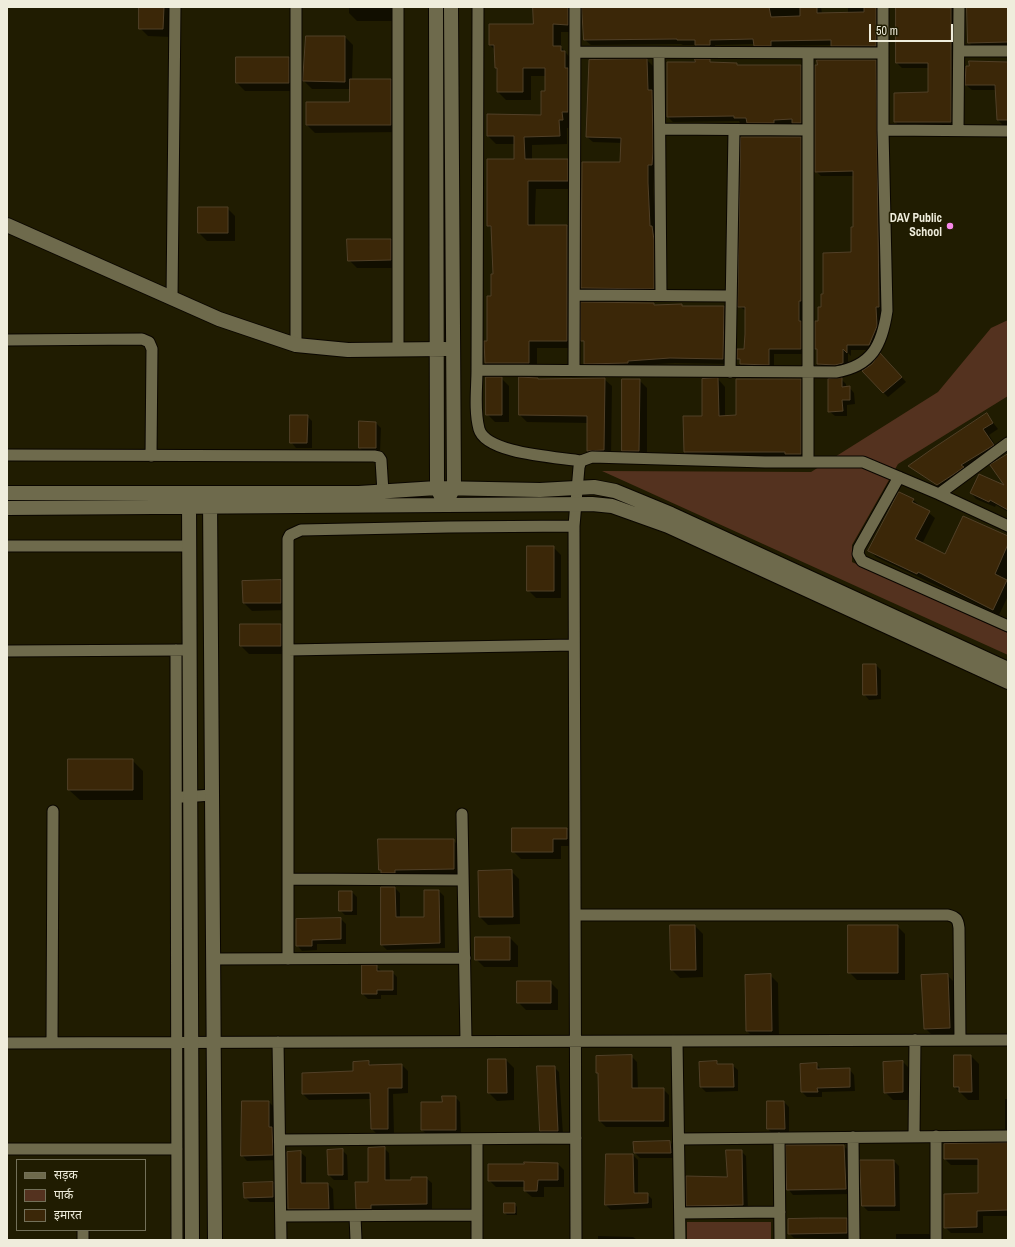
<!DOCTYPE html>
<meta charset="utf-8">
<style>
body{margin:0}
#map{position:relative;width:1015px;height:1247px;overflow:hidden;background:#201c01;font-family:"Archivo Narrow","Noto Sans Devanagari",sans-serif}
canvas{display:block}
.frame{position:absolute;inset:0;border:8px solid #efeddc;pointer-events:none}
.legend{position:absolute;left:16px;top:1159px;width:130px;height:72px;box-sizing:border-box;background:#201c01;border:1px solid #737059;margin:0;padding:5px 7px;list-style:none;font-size:12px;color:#efeddc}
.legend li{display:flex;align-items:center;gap:8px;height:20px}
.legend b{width:20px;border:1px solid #737059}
.scale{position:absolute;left:869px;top:24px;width:84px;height:18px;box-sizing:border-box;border:2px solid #efeddc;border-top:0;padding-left:5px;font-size:12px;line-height:14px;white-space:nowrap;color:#efeddc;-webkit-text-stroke:3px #201c01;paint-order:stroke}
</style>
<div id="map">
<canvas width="1015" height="1247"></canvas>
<div class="frame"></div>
<ul class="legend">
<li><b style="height:5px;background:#6e6a4c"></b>सड़क</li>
<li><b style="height:11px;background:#54321f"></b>पार्क</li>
<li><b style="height:11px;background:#3b2708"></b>इमारत</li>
</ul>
<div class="scale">50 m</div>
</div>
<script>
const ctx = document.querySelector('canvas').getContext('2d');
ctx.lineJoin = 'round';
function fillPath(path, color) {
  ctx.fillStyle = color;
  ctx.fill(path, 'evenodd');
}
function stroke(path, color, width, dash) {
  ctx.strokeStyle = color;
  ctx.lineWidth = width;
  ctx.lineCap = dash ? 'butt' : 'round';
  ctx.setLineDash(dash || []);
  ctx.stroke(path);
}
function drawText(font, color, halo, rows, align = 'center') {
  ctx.font = font + ' "Archivo Narrow",sans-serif';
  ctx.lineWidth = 3.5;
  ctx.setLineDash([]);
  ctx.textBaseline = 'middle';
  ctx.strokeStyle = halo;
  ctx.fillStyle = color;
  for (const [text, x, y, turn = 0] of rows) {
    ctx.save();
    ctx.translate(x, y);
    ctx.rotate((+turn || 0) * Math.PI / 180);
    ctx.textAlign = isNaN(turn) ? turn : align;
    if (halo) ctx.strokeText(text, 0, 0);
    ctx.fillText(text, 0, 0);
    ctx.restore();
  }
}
fillPath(new Path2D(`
 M1008,320V396L898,464L852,545V562L1008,633V655L602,471L811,472L938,392L991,328Z
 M687,1222H771V1240H687Z`), '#54321f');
fillPath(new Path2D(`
 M140,7H171V37L148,36L140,28Z
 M349,7H399V21H357L349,13Z
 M534,7H573L576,32H561V47L572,60L570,128H567V144L532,145V160H567L575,168V189H536L535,212V226H567L575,234V348H537V371H494L486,363L494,275L492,229L488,225L515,160V144H496L488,136V115L542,116L546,92V76H531V100H506L498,92L495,50L490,45L534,25Z
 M582,7H821L822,14H848V7H884L881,51H837L832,45L776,46V51H760L754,44L715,45V50H701L696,45H683L681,44L591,45L585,40Z
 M897,7H960L956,127H901L895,122L929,93V68H902L897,63Z
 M968,7H1008V47L974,48L969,42Z
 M307,37H345L353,45L352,80H391L399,88V132L315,133L307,125V103H350V89H312L304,81Z
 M289,58L297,66V91H245L237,83Z
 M647,60L653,66V92L658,97L657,171H654L653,189L659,294L588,293L582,288L621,163L622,143L593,142L587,137Z
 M709,60L712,63L737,64L739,66H801L806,71V128H798L795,124L753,127L748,123H740L739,121L673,122L668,117V63Z
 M876,61L881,66L884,311H881V332L874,350H851V356L848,353V368H824L818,363V351L816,349V322H819L824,295L852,253L854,228V176H821L816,171Z
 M1008,62V125H1003L998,120L997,90H972L966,85Z
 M801,138L806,143V354H774V369H747L738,359L745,350L746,311L739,306Z
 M227,208L235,216V241H207L199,233Z
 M391,240L399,248V268H357L349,260Z
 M654,304L657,306L681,305L683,307H724L729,312L728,364L675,363L590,368L585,363V343L582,340Z
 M886,360L906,382L888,397L883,392Z
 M501,378L509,386V422H495L487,414Z
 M604,379L612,386L611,457L595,458L588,451V423L527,422L520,415L539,380Z
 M718,379L725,387V417L737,416L801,380L808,387V461L692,459L685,452L703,417Z
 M841,379L846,384V388L849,387L854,393L855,404L847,405V416H835L829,411Z
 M639,380L647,388V459L631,458L623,450Z
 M987,415L998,429L989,435L999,451L944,491L910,466Z
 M307,416L312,421V448H296L291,442Z
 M376,423L381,428L380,453H365L360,448Z
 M1008,455V512L996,505L995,507L976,499L971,493L1007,487Z
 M913,500L935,518L922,544L945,555L1008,537V596L999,615L876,557L870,551Z
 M553,547L561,555V598H536L528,590Z
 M281,581L289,589V610L252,611L244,603L243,582Z
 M281,625L289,633V654H249L241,646Z
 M876,665L881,670V699L869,700L864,694Z
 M132,760L143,771V800H80L69,790Z
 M567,829L575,837V846H561V859H521L513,851Z
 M453,840L458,845L459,874L400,875L387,877L380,870Z
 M511,871L519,879L520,924L488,925L480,917Z
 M395,888L400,893V918H425L439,891L444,896L445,948L387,950L382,945Z
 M352,892L357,897V915H345L340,910Z
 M341,919L346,924V944H317V950L302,951L297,945Z
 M695,926L703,934V977L680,978L672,970Z
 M897,926L905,934V980H857L849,972Z
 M476,938H510L518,946V967H484L476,959Z
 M376,966L382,972H392L397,977V995H381V999H368L363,994Z
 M770,975L778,983L779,1039H755L747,1031L746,976Z
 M947,975L955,983L957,1035L933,1036L925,1028Z
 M550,982L558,990V1010H526L518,1002Z
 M631,1056L637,1062L638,1089H663L669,1095V1127H606L600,1121L599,1075L597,1073Z
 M955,1056H971L979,1064V1100H968L955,1087Z
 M506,1060L514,1068V1100L497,1101L489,1093Z
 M369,1062L372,1066L402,1065L408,1071V1093L393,1094L394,1134L378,1135L372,1129L371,1099L309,1100L303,1094L354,1072Z
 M717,1062L719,1065H732L738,1070V1091L706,1092L701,1087L700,1063Z
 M903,1062L911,1070V1100H893L885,1092Z
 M816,1064L821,1069H849L854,1075L855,1091L822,1092V1097H807L802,1092Z
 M554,1067L559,1072L563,1135L547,1136L541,1131Z
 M455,1097L460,1102L461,1135H428L422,1130L443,1103Z
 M1005,1099H1008V1131L1005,1129Z
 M269,1102L274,1107L277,1160L247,1161L242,1155Z
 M784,1102L789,1107V1134H773L768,1129Z
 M670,1142L675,1147V1158H640L635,1153V1143Z
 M1008,1143V1216H983V1233H951L945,1227L979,1194V1165H951L945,1159V1145Z
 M844,1146L849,1151L851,1194L793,1195L788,1189Z
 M384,1148L389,1153L390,1181H412L426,1178L432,1183V1209L376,1210V1213H362L357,1208Z
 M342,1150L347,1155L348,1180H334L329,1175Z
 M741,1151L746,1156L748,1210L693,1211L687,1206L728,1178Z
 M300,1152L306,1157V1184H328L333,1189L334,1214H294L289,1208Z
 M633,1155L638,1160V1194H647L652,1199V1208L611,1210L606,1205Z
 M894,1161L899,1166L900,1211H868L863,1206Z
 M558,1164L564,1170V1187H544V1197H532L525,1191V1187H496L489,1180Z
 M273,1183L278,1188V1202H250L245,1197Z
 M515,1204L517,1207V1215H507L505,1213Z
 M846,1219L852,1224V1240L794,1238L789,1233Z
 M896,1234H929L935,1240H896Z
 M598,1236L633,1237L637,1240H598Z`), '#0007');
const building = new Path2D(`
 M139,7H164L163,29H139Z
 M533,7H568V25L553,24V46H561V51H565V68H568V112H562L563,120H559L560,136L524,137L525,159H568V181H528V225H567V341H529V363H485L484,341H487V296H491V274H493L491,226H487V159H514V136H487V114L541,115V91H545V68H523V92H497V68H495L494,45H489V24H533Z
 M582,7H769L771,17L800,16V7H817V13L864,12V7H876V46H831V40L771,41V46H754L753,39L710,40V45H695V40H677V39L584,40Z
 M896,7L951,8V122H894V93L928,92V63H896Z
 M967,7H1008V42L968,43Z
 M306,36H345V82L303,81Z
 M236,57H289V83H236Z
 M647,59L648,90H652L653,151L652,165H648V183L650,226H652L654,240V289L581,288L582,162H620L621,138L586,137L589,60Z
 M695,59H710V62L737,63V65H801V123H792V119L774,120V123H747L746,118H734V116L667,117V62H695Z
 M817,60H876L879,307H876L877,326L869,345H847V353L843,349V363L835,365L817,364V349H815V321H818V307H821V294H823V253L851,252V227H853V171L815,172V65H817Z
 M969,61L1008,62V120H997L995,85H965L966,66H969Z
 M350,79H391V125H306V102H349Z
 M741,137H801V301H799V321H801V349H769V365L740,364V359H737V349H744L745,334V307H738Z
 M198,207H228V233H198Z
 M347,239H391V260L348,261Z
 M581,302L654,303V305L682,304V306H724L723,359L670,358L628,361V363L584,364V341H581Z
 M880,353L902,377L883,393L862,371L872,364Z
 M486,377H502V415H486Z
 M519,377L538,378V379L605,378L604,450L587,451V416L519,415Z
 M718,378L719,416L736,415V379H801V454H785V452H684L683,416H702V379Z
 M842,378V387L850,386V400H842L843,411L828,412V379Z
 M622,379H640L639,451H622Z
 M987,413L993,423L983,429L994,445L961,465L964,467L954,474L937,485L908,466L932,449Z
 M290,415H308L307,443H290Z
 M359,421L376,422V448H359Z
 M1008,454V510L990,500L989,502L970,493L979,474L1004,485L990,465Z
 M899,492L914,499L912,502L930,511L915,539L945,554L963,516L1008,536V544L995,574L1007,580L993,610L918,572L917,574L868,551Z
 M527,546H554V591H527Z
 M281,580V603H243L242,581Z
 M240,624H281V646H240Z
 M863,664H876L877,695H863Z
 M68,759H133V790H68Z
 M512,828H567V839H553V852H512Z
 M378,839H454V869L395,870V873H381V870H379Z
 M512,870L513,917H479L478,871Z
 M381,887H395L396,917H424V890H439L440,943L381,945Z
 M339,891H352V911H339Z
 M341,918V939L312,940V946H296V919Z
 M670,925H695L696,970H671Z
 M848,925H898V973H848Z
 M475,937H510V960H475Z
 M362,965H377V971H393V990H377V994H362Z
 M771,974L772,1031H746L745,975Z
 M948,974L950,1028L924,1029L921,975Z
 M517,981H551V1003H517Z
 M632,1055V1088H664V1121H599L598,1073H596V1056Z
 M954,1055H971L972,1092H959V1087H954Z
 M488,1059H506L507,1093H488Z
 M369,1061V1065L402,1064V1088H388V1129H371L370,1093L302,1094V1073L353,1071V1062Z
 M717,1061V1064H733L734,1087H700L699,1062Z
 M903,1061V1092L884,1093L883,1062Z
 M817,1063V1069L850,1068V1087L817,1088L818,1092H801L800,1064Z
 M537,1066H555L558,1131H540Z
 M442,1096H456V1130H421V1102H442Z
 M242,1101H269V1127H272L273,1155L241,1156Z
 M767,1101H784L785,1129H767Z
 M670,1141L671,1153H634L633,1142Z
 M1008,1143V1210L977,1211V1227L944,1228V1194L978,1193V1159H944V1144Z
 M786,1145H844L846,1189L787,1190Z
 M385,1147V1180H411V1177H427V1204L371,1205V1209H356L355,1182H368V1148Z
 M343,1149V1175H328L327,1150Z
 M726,1150H742L743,1205L686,1206V1176L727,1177Z
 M301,1151V1183H328L329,1209H288L287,1152Z
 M606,1154H633L634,1193H648V1203L605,1205Z
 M860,1160H894L895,1206H862Z
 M524,1162L558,1163V1180H538L537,1191H524V1181H488V1164H524Z
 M273,1182V1197L244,1198L243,1183Z
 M504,1203H515V1213H504Z
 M819,1218H847V1233L788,1234V1219Z`);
fillPath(building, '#3b2708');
stroke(building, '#514027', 1);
const minor = new Path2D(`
 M398,7V350
 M478,7L477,370C477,389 474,410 479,429C486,454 558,457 581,461
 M959,51H1008
 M575,52L883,53
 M659,53L661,295
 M808,53V461
 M660,129L808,130
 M883,130L1008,131
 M958,130L959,7
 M575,295L731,296
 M172,299L175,7
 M7,340L142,339L149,342L152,349L151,456
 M296,345V7
 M477,370L836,372C872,366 882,345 887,311L883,130V7
 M574,370L575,7
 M730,372L734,130
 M7,455L374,456L379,457L381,460L383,492
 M899,477L859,548L858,554L862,561L1008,626
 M939,494L1008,443
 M7,546H188
 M176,650L177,1240
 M288,650L574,645
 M7,651L183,650
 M183,797L212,795
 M462,814L466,1041
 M289,879L463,880
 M576,915H948C956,917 958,919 959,928L960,1040
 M213,959L465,958
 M288,959V539L290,535L301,530L449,527L574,526
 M677,1041L680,1240
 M52,1042L53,811
 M278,1042L281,1240
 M7,1043L1008,1040
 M853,1137L854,1240
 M914,1137L915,1040
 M779,1138L780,1240
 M679,1139L1008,1136
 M280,1140L576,1138
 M7,1149H177
 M680,1213L780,1212
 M281,1216L477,1215
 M355,1216L356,1240
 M83,1230V1240
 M477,1240V1139
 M576,1240L574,526L579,467L581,461L592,457L765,462H863L939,494L1008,526
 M936,1240V1136`);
const tertiary = new Path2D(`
 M436,7L437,488L441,496
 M7,225L219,319L296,345L348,350L445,349
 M7,493H359L437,488L540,490L594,487L615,491L671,514L1008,669
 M450,495L454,488L451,7
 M210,496L215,1240
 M189,498L192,1240
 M7,508L592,504L612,506L668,526L1008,682`);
stroke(minor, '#0a0600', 13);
stroke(tertiary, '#0a0600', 16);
stroke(minor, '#6e6a4c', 11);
stroke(tertiary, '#6e6a4c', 14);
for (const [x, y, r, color] of [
 [950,226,4,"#f888ea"]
]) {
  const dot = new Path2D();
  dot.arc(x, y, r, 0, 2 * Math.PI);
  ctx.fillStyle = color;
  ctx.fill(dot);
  stroke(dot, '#201c01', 1.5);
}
drawText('bold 12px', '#efeddc', '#201c01', [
 ["DAV Public",942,219],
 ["School",942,233]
], 'right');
</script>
